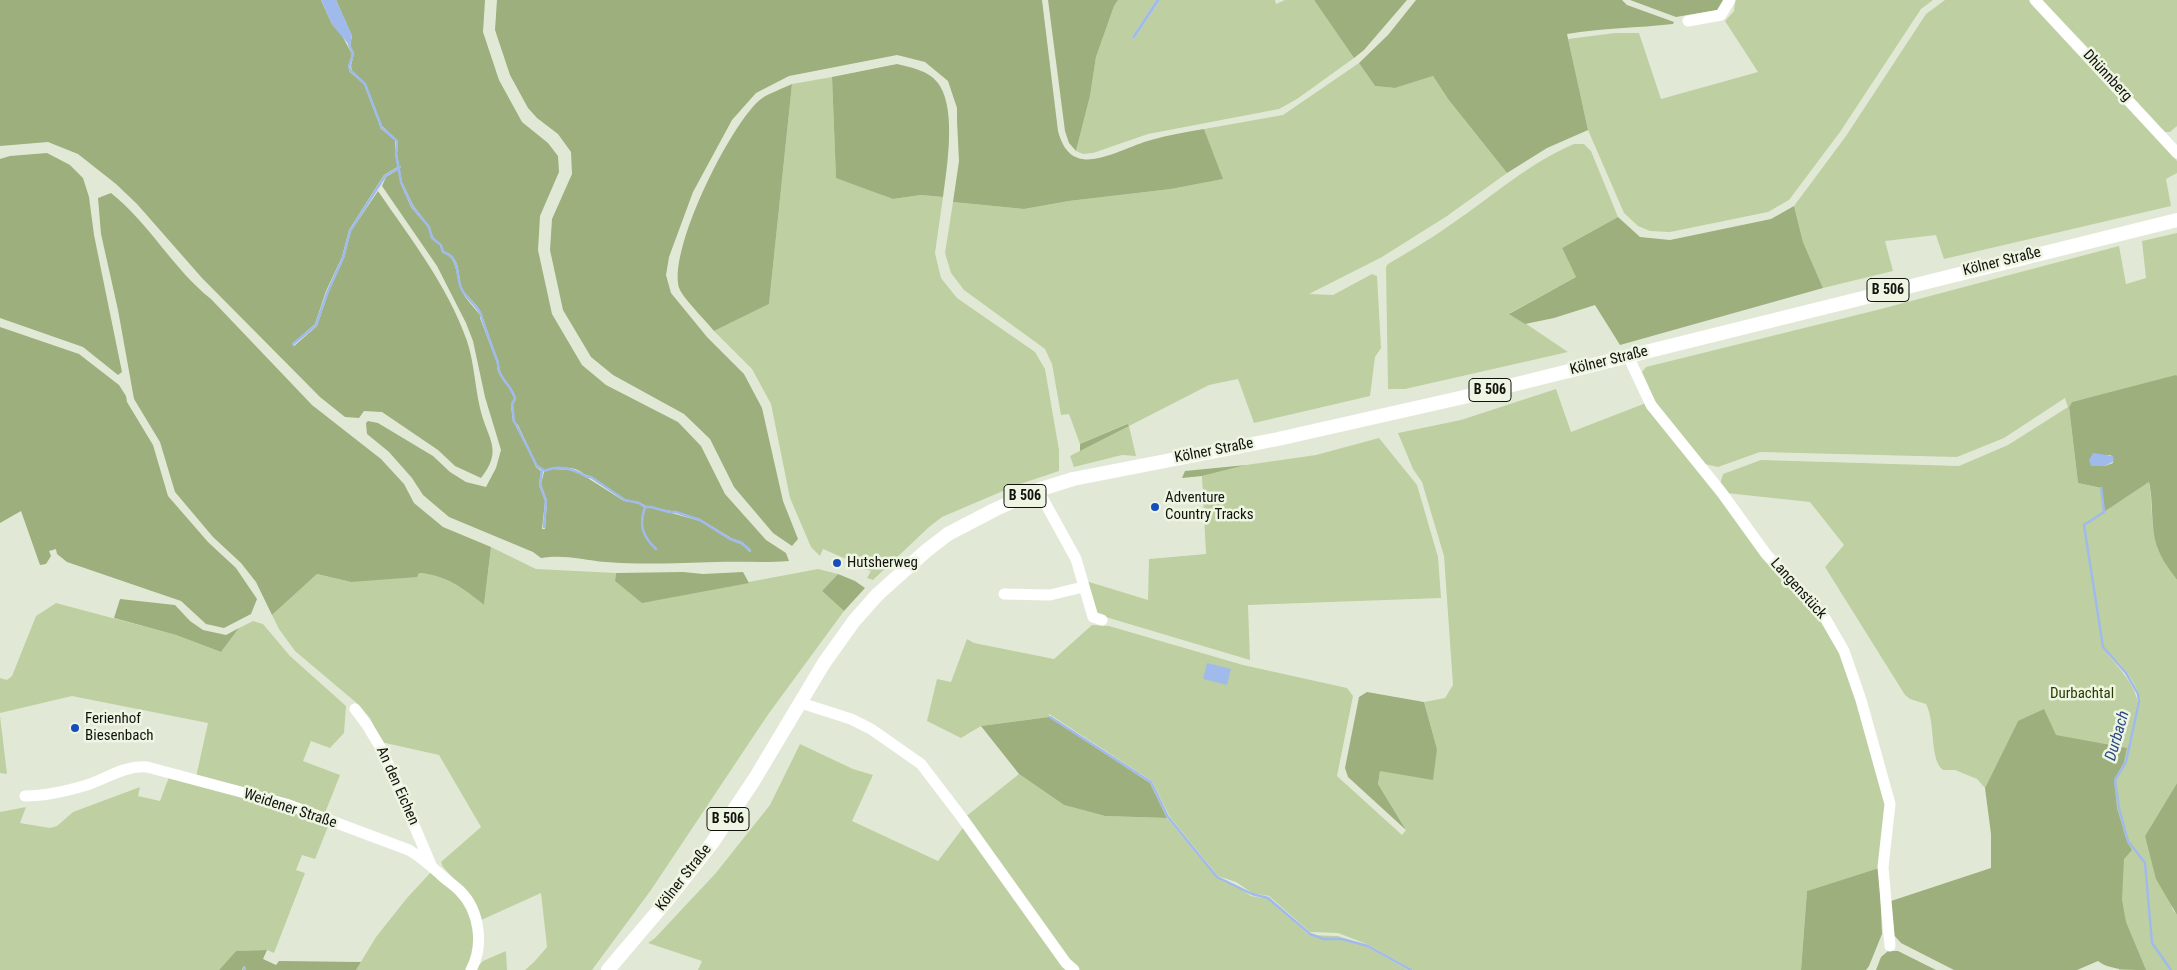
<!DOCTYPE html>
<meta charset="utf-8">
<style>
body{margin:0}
canvas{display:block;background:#e1e9d6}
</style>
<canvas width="2177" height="970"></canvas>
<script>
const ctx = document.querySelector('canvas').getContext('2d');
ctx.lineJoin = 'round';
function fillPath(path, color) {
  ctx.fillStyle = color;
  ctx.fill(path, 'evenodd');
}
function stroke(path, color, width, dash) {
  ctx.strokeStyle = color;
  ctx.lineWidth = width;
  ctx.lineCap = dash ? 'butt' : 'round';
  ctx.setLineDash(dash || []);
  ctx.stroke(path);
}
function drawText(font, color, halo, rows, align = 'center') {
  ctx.font = font + ' "Roboto Condensed",sans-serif';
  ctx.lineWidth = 5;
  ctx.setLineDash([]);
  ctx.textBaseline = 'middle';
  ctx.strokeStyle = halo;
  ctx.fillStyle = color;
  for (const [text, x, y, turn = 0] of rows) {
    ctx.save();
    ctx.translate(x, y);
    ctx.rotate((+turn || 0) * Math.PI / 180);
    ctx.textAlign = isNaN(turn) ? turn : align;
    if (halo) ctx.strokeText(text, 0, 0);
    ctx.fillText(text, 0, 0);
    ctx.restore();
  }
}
fillPath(new Path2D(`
 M1118,0H1156L1132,37L1134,39L1160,0H1275L1276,4L1285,0H1314L1354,58L1297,99L1279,109L1148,134L1093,153L1083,154L1076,151L1090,96L1096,57L1114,6Z
 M1735,0H1933L1921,9L1840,132L1789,200L1768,212L1670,232L1650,231L1638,226L1624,213L1588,130L1568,39L1615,33H1639L1661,99L1758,72L1725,21L1734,11Z
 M1945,0H2029L2121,97L2177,161V173L2166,179L2171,206L1944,259L1936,235L1885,241L1893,271L1823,288L1803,242L1794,206L1846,136L1926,14Z
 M2042,0H2177V126L2170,132H2162L2094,54Z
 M1359,63L1375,86L1395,88L1433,76L1448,99L1507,173L1447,216L1382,257L1309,294L1333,295L1372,274L1377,276L1381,348L1375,357L1370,396L1254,423L1238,379L1209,385L1129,426L1136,456L1122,455L1074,467L1070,456L1128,426L1126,424L1080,444L1069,414L1061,415L1052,364L1045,349L964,290L951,273L945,253L953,202L1024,209L1069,201L1171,189L1222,179L1204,129L1283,115Z
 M832,77L836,177L893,199L921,195L943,197L935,253L941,278L957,298L1035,352L1045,369L1059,450V471L1017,485L942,517L929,527L873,580L867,578L871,571L864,569L862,566L823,549L820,556L811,547L790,498L771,404L752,369L714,331L769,304L792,84Z
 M1574,144H1584L1591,151L1618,217L1562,248L1576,277L1510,313L1568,352L1405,389H1388L1386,267L1388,264C1410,251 1432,238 1453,223C1493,196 1529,163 1574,144Z
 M2177,233V376L2072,402L2069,407L2078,483L2100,488L2104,512L2149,482C2153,503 2150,529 2158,549C2162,561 2170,570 2177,580V783L2145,836L2173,910L2177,915V970H2119L2056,735L2018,721L1985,788L1977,779L1955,770H1943C1929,759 1936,723 1926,704L1910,699L1905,695L1825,567L1844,545L1810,502L1726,493L1720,484L1723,474L1761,460L1959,466L2008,445L2068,407L2065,398L2004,438L1957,457L1760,452L1718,467L1705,464L1656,403L1642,372L1646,367L1877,310L2119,246L2126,284L2146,278L2142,241ZM2104,649C2119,662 2138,681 2140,702L2138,703C2134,681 2116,666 2104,649Z
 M1556,389L1571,432L1646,403L1822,620L1840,653L1857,702L1887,804L1879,868L1807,891L1801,970H1413L1369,945L1338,933L1310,932L1269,896L1252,893L1236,882L1218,876L1170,817L1152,781L1049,714V717L981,726L961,738L927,721L937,679L951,682L967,639L974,643L1054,659L1092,625L1109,626L1243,665L1347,688L1353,696L1337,776L1402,835L1406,830L1378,784L1380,771L1437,749L1424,702L1445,698L1453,685L1444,556L1422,482L1413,469L1398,433L1461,420Z
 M1379,438L1417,485L1438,557L1441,598L1248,605L1250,660L1099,615L1092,607L1086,581L1148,600L1149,559L1206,554L1202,476L1246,465L1316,455Z
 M491,547L536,569L616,573L615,581L642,602L818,569L838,574L822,591L844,611L767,716L651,890L592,970H525L534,962L547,947L541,893L479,921L463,889L443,867L441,862L481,827L439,755L381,742L370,718L359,705L295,651L279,629L272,615L317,574L351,582L419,573L439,575L462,587L484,605Z
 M56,603L176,635L221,652L239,628L253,621L263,624L290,656L346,706L344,733L330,748L311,741L303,761L340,775L325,813L196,777L208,723L72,696L0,713V678L7,680L12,676L36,616Z
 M0,716L7,774L0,773Z
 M800,744L853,769L873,775L852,821L938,861L965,825L1069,970H698L702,961L648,943L655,938L715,874L770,805Z
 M1019,774L1064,805L1105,816L1167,818L1217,878L1235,885L1251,896L1268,899L1309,935L1338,936L1368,947L1408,970H1075L964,818Z
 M169,777L283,808L329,824L315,859L302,855L296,870L305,873L274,953L267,950L236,951L219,970H0V812L26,807L20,823L50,828L57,826L73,812L140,787L138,796L160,801Z
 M432,871C452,889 477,909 476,939C475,949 470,960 468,970H356L376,937L407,898Z
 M506,951L507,970H474L483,961Z`), '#bed0a1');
fillPath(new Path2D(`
 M0,0H321L332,24L340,32L352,54L348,67L350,72L364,84L381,129L395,139V154L399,166L384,175L349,230L342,257L326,291L315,324L292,344L294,346L317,326L329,291L344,258L351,231L378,191C410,238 448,286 467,341C474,362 475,386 480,408C487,439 504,449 481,478L455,466L438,450L382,412L364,411L359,418L345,417L320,397L202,278L137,204L116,184L78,154L48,142L0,146Z
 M336,0H485L483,32L499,80L522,122L548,143L558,156L559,172L540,216L538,250L552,314L582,365L606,385L678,422L701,446L725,494L766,540L786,553L789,561C764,563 741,561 716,562C680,563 642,565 606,562C583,560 564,554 541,558L533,552L449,517L423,495L412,478L389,452L367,434L366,423L368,421L378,423L433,456L450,472L466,482L486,487L496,468L501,450L485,397L473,341L466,323L437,266L382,186L386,177L399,169L400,182L411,207L428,227L432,238L440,245L442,252C459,258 455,275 461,289C464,298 475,308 480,315V318L497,363C496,378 512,386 515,400L511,405L513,422L517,425L536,467L541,471L539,485L545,501L542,529H545L547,501L541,484L544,472L551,469L575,470L624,501L639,503L645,508L650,507L700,521L730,540L741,544L750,552L751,550L742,542L731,538L700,519L676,512L646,506L639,502L625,500L591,476C584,476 582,471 575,469C567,467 554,466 545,470L537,465L518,425L514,421L513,404L516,399C513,385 498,377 499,363C493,347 487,330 482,315C479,305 468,298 463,290C456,276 463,257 443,251L441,245L433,237L429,226L413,205L402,182L397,154L398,141L379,123L365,84L352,71L351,66L354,53L350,46L352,36Z
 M497,0H1042L1058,131C1061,142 1066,154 1078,158C1097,165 1131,145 1151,140C1169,135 1186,132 1204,129L1223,179L1171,189L1069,201L1024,209L953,202L959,161L957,121V108L948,81L925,62L897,55L789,76L756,93L732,120L693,192L669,257L666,275L671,293L707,337L744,374L762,408L783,501L798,539L792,546L773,533L734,487L710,439L684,414L613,375L591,357L563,310L550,250L552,219L572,174L571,152L558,134L537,118L528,108L510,75L495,30Z
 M1048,0H1118L1114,6L1096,57L1090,96L1076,151L1069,143L1065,131Z
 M1314,0H1407L1364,50L1354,58Z
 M1416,0H1622L1627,5L1674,22L1673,24C1637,28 1602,28 1567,34L1588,130L1547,148L1507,173L1448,99L1433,76L1395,88L1375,86L1359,63L1388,35Z
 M1630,0H1723L1717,10L1676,17Z
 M897,64C913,68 931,71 940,86C956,112 947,168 943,197L921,195L893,199L836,178L832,77Z
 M792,84L769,304L714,331C706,321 685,300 680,290C665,255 731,122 761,99C769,93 782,89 792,84Z
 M47,153L70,165L83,178L89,197L94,235L122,372L118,375L83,347L0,318V159L10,156Z
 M111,193C150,224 173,269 211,299L312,405L381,459L404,484L414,503L443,527L491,547L484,605C463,588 447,575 419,573L417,577L351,582L317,574L272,615L256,582L241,563L213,537L175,492L160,442L134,399L118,310L101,234L98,198Z
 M1794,206L1803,242L1823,288L1620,345L1595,305L1554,318L1525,324L1509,314L1576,277L1562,248L1618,217L1640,237L1670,240L1771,219Z
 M0,327L79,354L119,385L126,396L127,402L153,445L168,496L208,542L236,568L257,599L251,614L224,628L206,624L181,601L67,562L57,554L56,549L49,551L51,556L46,564L40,565L21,511L0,523Z
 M2176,375L2177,376V580C2170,570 2162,561 2158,549C2150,530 2154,504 2149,482L2104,512L2101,488L2078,483L2069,407L2072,402ZM2098,455H2111L2113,463L2105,466Z
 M1127,424L1129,426L1080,451V444Z
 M1246,465L1202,476L1182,478L1185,471Z
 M683,572L703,574L743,572L749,583L642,603L615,581L616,573Z
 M838,574L855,581L865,588L844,611L822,591Z
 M120,599L175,605L190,621L203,630L226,635L239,628L221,652L176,635L114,618Z
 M1367,692L1424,702L1437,749L1433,780L1380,771L1378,784L1406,830L1348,777L1345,768L1359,697Z
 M2044,709L2056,735L2127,748L2124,762L2114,780L2117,808L2127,842L2132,850L2124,859L2122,900L2126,922L2146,970C2130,970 2109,970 2098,961L2077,970H1954L1901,943L1893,934L1888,902L1991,868V834L1985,788L2018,721Z
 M1049,717L1150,783L1167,818L1105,816L1064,805L1019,774L981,726Z
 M2177,783V915L2156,879L2145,836Z
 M1879,868L1882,934L1869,966L1866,970H1801L1807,891Z
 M267,950L263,959L276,965L279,961L361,962L356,970H245L246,968L244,966L242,970H219L236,951Z
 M1888,951H1898L1936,970H1876L1881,957Z`), '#9caf7c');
fillPath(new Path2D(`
 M321,0H336L352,35L350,46L333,26Z
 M1156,0H1160L1134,39L1132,37Z
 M2093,453L2113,456L2114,461L2105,466H2091L2089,460Z
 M1207,663L1231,669L1227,685L1203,679Z`), '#a0bbeb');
stroke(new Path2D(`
 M349,44L353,54L349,67L351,71L365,84L382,128L397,141L396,154L401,182L412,206L429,227L432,238L441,245L443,252C462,258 455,277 462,290C467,299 478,306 481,315C486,331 492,347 498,363C497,378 512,385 515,399L512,404L514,421L537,466L545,471C559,464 575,470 587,477H591L625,500L639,503L645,507H651L669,512H676L700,520L730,539L741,543L750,550
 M293,344L316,325L328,291L343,258L350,231L385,176L400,167
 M542,470L540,485L546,501L544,527
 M2101,488L2104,512L2084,525L2103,647L2126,673L2138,694L2139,702L2126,762L2115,780L2119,808L2128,841L2145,863L2152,943L2171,970
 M645,507C639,525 642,536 656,549
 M1050,717L1151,782L1168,817L1217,877L1252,894L1268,898L1310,934L1324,939H1342L1368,946L1411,970
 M244,970L245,968`), '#a0bbeb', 2.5);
stroke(new Path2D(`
 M2035,0L2177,153
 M1688,21L1721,15L1730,0
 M1628,356L1651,405L1722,493L1766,554L1825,618L1844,651L1861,700L1890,804L1883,867L1890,946
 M1038,490L1076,559L1093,617L1102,620
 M1004,594L1050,595L1083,587
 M801,703L851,719L871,729L921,764L963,819L1066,963L1074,970
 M355,709L367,725L382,750L431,865
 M25,796C46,796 67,791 87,785C107,778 126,765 147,767L286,804L409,850C421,857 430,865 440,874C446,880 454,885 460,891C480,911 484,946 471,970`), '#fff', 11);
stroke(new Path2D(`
 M608,970L669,898L712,843L754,780L824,663L854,621L877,595L926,551L948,534L994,510L1038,490L1073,479L1278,439L1464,397L2177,220`), '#fff', 14);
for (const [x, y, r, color] of [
 [1155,507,5,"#174eba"],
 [837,563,5,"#174eba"],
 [75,728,5,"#174eba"]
]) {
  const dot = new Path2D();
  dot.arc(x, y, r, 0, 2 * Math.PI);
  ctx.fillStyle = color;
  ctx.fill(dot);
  stroke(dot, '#eef6e3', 2);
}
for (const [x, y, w] of [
 [1888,290,42],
 [1490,390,42],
 [1025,496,42],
 [728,819,42]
]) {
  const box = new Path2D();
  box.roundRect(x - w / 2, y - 11.5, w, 23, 4);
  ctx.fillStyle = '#eef6e3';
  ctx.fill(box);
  stroke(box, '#11130d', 1);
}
drawText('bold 14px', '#11130d', null, [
 ["B 506",1888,290],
 ["B 506",1490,390],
 ["B 506",1025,496],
 ["B 506",728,819]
]);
drawText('15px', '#11130d', '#eef6e3', [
 ["Dhünnberg",2107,76,47],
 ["Kölner Straße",2002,262,-14],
 ["Kölner Straße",1609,361,-14],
 ["Kölner Straße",1214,451,-11],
 ["Langenstück",1798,589,48],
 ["An den Eichen",397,786,66],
 ["Weidener Straße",290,809,18],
 ["Kölner Straße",684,878,-52]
]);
drawText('15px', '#11130d', '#eef6e3', [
 ["Adventure",1165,498],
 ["Country Tracks",1165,515],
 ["Hutsherweg",847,563],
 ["Ferienhof",85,719],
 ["Biesenbach",85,736]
], 'left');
drawText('15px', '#2b3c00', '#eef6e3', [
 ["Durbachtal",2082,694]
]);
drawText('italic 16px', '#2c4b85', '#eef6e3', [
 ["Durbach",2118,736,-74]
]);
</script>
